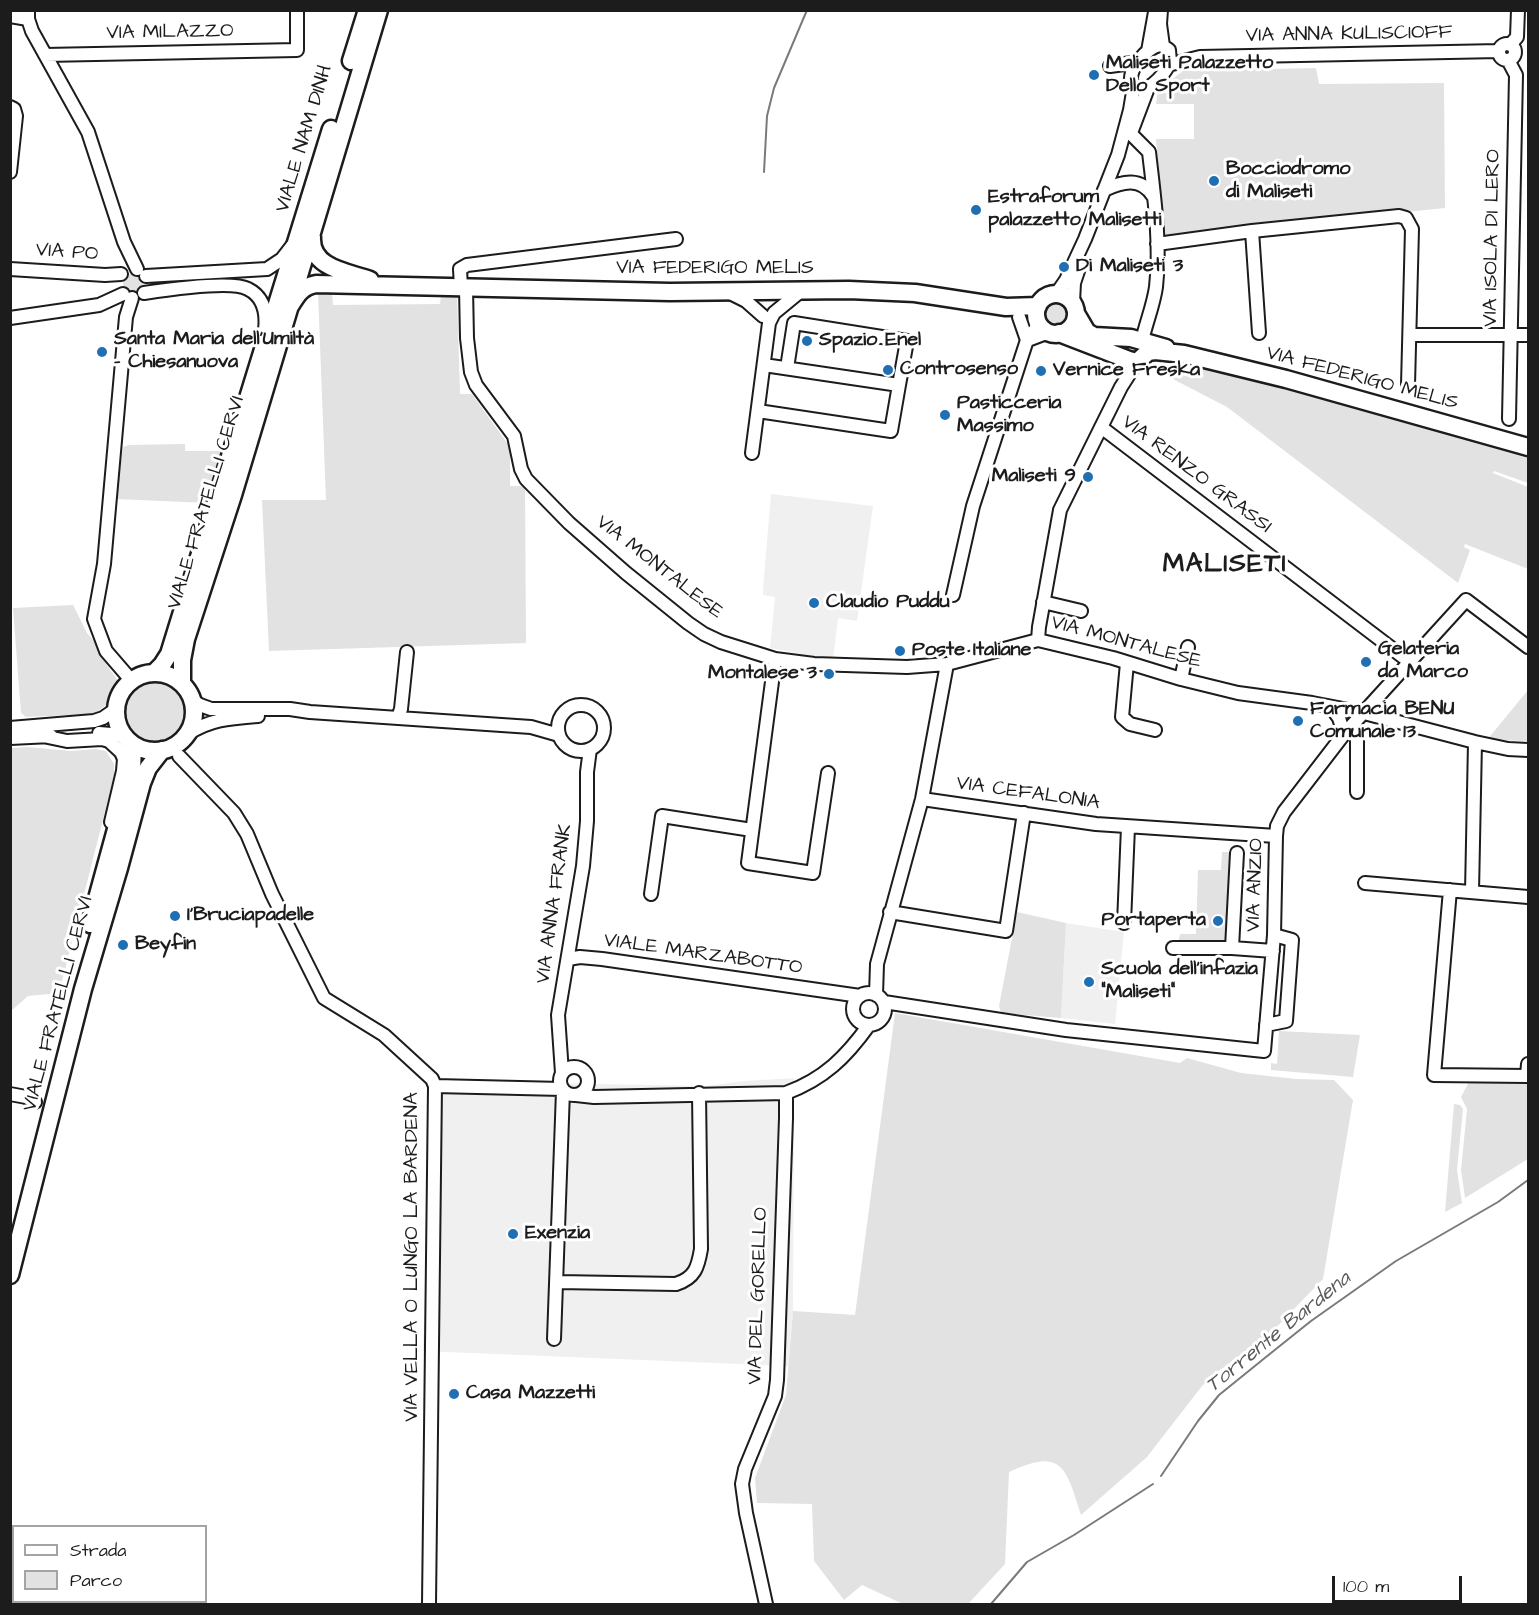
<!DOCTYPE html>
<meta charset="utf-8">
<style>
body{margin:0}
#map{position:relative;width:1539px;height:1615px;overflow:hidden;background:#fff;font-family:"Architects Daughter",sans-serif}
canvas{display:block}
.frame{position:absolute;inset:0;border:12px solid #1c1c1c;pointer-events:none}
.legend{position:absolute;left:12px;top:1525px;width:195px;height:78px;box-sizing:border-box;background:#fff;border:2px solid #a4a4a4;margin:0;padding:8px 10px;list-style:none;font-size:18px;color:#1c1c1c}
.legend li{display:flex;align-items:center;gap:12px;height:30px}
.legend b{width:30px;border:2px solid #a4a4a4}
.scale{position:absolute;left:1332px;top:1576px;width:130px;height:27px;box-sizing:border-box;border:3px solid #1c1c1c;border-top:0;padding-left:8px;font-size:18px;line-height:21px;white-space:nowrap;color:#1c1c1c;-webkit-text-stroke:4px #fff;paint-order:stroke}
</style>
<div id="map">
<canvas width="1539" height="1615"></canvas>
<div class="frame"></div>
<ul class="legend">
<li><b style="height:8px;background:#fff"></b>Strada</li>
<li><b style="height:16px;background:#e2e2e2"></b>Parco</li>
</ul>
<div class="scale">100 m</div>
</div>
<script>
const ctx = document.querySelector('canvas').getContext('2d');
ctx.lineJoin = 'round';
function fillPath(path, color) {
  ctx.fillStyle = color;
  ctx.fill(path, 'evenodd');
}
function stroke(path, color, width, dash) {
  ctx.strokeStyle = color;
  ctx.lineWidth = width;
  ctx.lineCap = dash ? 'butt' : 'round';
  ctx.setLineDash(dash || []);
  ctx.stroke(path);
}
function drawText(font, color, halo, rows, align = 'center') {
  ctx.font = font + ' "Architects Daughter",sans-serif';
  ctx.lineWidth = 6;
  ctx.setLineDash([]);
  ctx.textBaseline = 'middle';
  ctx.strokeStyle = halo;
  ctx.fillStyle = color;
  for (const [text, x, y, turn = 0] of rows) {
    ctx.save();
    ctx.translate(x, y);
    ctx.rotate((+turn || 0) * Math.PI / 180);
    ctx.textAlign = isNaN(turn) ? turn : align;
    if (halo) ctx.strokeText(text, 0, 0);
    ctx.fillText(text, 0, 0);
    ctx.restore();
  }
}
fillPath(new Path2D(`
 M771,494L873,506L857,621L838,618L833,660L770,648L775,597L763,595V589Z
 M1066,923L1124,932L1115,1024L1061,1018Z
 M794,1078L793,1311L788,1366L423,1351L431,1081L706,1086L744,1081Z`), '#f0f0f0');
fillPath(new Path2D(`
 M1316,68L1319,84L1444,83L1445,208L1163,237L1156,139H1194V104H1156L1158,90L1183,71Z
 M123 283a10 10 0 1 1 20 0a10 10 0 1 1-20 0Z
 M318,293H332L333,305L440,304L441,295H457L460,394H472L510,447V486H525L526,643L269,651L262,500H326Z
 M1042 314a14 14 0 1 1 28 0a14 14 0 1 1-28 0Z
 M1178,360L1528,452V483L1494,471L1493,473L1528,487V569L1465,544L1464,547L1470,550L1458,583L1227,407L1167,376Z
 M185,444V451H224L207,503L116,499L123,447L129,445Z
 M73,605L87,633L94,641L100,655L118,681V684L106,705L94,714L26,717L21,713L13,608Z
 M123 713a32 32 0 1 1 64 0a32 32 0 1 1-64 0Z
 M1528,690V741L1487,740Z
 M28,747L71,751L95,749L106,751L114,764V776L59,993L28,996L11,1011V748Z
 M1222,852H1234L1230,945H1178L1180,934H1196L1198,870H1221Z
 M1017,912L1066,923L1061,1018L1001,1013L999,1006Z
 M895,1013L1180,1063L1187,1058L1241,1073L1296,1079L1334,1080L1353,1100L1323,1279L1265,1339L1217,1372L1202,1386L1147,1457L1081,1515C1066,1467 1062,1447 1009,1472L1005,1564L968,1604H903L862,1585L844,1600L814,1561L812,1504L757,1503L755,1478L786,1395L793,1311L855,1315Z
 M1279,1031L1360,1035L1353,1077L1271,1070V1063L1277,1064Z
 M1470,1080L1528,1084V1159L1465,1198L1461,1170L1467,1109L1461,1097Z
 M1454,1104L1460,1105L1463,1109L1457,1170L1462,1203L1445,1212Z`), '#e2e2e2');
stroke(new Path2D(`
 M764,172L767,116L774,88L807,10
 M1161,1476L1198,1421L1219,1395L1266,1357L1311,1321L1396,1261L1498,1202L1528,1180
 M991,1604L1027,1562L1074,1535L1153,1484`), '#7a7a7a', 2);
const minor = new Path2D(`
 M28,10V19L32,31L88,132L124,242L137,269
 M1161,10L1160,24L1163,46L1169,50L1170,62C1164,75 1144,101 1131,82C1129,68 1146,49 1159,45L1163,46
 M10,16L28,19
 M1499 52a8 8 0 1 1 16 0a8 8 0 1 1-16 0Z
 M1510,45L1517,37L1518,10
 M1148,51L1155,12
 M45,55L297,50V10
 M1508,60L1516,75L1509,419
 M1168,65L1200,57L1499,51
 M1110,66L1139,62
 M10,107L14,109L16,116L10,172
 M1131,133L1148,88
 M1131,134L1149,152C1154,196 1161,243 1156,287C1154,302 1148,318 1144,333
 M1104,190C1123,181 1141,177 1153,196
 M1252,231L1259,333
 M1157,244L1252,231L1399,216L1406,218L1412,229L1408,385
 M10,269L105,275L121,274
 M146,276L267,269L282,259L292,246
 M461,288L460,269L467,265L676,239
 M466,288L467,338L471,372L476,385L514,436L521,469L526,479L569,523L626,573L688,623L704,634L721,642L775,659L814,664L907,667L947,664L1038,640L1113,658L1181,679L1238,693L1312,703L1364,713L1475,742L1508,749L1528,750
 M144,293C164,290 232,280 248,289C264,297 267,313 265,330
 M730,293L746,301L763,316
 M1057,293L1066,280L1085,239L1118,155L1130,110L1134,86
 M1073,302L1074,283L1079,268
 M1019,317L1027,340
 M10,318L99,305L123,294
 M1410,335H1528
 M1028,340L1049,332
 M787,368L794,323L907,341L899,385
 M758,411L891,431L899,385L764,365
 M1101,427L1411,663
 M752,453L769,323L774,313L802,290
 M953,595L973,506L1027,340L1039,324
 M1043,602L1081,611
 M1038,640L1039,627L1060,510L1121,387L1137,362
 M775,659L748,863L813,873L828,773
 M1127,663L1122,717L1130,724L1155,730
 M1181,679L1188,647
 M131,680L106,651L94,619L104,564L126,317L132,298
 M193,701L200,705L211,709H290L310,712L531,727L559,735
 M558 728a23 23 0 1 1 46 0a23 23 0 1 1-46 0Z
 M1331,707L1339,718L1344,734
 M398,718L401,709L407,652
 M1355,723L1357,736V792
 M10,728L94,721L103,718L116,709
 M99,733L123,735
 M188,734C210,719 232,718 258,716
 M43,736L67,741L102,739L109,741L121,752L124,759L123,771L111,822
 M10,738L51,736
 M179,756L234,813L247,834L272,894L324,998L384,1035L432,1079L435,1086L429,1604
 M922,799L1096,824L1276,836
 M1237,853L1232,948L1273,951
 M1365,883L1528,897
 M1450,890L1434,1075L1528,1076
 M1472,892L1475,742
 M651,894L662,816L752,830
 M890,912L1006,931L1024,813
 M1124,923L1128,827
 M1173,948H1232
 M568,959L580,957L602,959L860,996
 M853 1009a16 16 0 1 1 32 0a16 16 0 1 1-32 0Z
 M876,995L877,964L922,799L947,664
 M884,1002L1066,1030L1264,1051L1274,935L1276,836L1277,826L1284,812L1344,734L1466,600L1528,647
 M1266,1025L1286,1021L1292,940L1274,935
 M560 1081a14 14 0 1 1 28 0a14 14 0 1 1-28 0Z
 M562,1073L558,1015L583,866L587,821V772L590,749
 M1527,1076L1528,1064
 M435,1086L562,1089
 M10,1094L26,1097L35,1102
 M576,1095L594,1097L786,1093C824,1079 846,1057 869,1025
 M558,1282L676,1284C695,1278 698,1267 701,1249L699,1093
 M554,1339L563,1091
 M766,1604L746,1513L742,1484L745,1469L775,1396L777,1380L786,1118V1093`);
const major = new Path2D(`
 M351,61L367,10
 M312,237C310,268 347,272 370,280
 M1036 314a20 20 0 1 1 40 0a20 20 0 1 1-40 0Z
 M289,308C297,295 301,287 316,284L670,292L849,290L915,293L1006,307L1038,306
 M1077,315L1087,332L1094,336L1131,338L1166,348
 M1059,333L1129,360L1137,362L1148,352L1155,351L1184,354L1286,379L1528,447
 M155,672L162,665L169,654L331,129
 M116 712a39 39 0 1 1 78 0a39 39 0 1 1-78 0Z
 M182,683V660L186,639L233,495L379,10
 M90,924L132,771L133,745
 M10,1275L83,989L119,868L142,783L148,768L162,750`);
stroke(minor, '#1c1c1c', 16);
stroke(major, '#1c1c1c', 21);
stroke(minor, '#fff', 12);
stroke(major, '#fff', 16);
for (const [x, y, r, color] of [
 [1094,75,6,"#1f6fb2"],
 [1214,181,6,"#1f6fb2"],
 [976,210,6,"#1f6fb2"],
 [1064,267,6,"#1f6fb2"],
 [807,341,6,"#1f6fb2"],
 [102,352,6,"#1f6fb2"],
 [888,370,6,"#1f6fb2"],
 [1041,371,6,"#1f6fb2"],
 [945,415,6,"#1f6fb2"],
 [1088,477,6,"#1f6fb2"],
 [814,603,6,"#1f6fb2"],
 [900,651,6,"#1f6fb2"],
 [1366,662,6,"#1f6fb2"],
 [829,674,6,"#1f6fb2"],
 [1298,721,6,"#1f6fb2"],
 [175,916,6,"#1f6fb2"],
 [1218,921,6,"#1f6fb2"],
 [123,945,6,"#1f6fb2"],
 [1089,982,6,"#1f6fb2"],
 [513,1234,6,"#1f6fb2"],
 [454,1394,6,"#1f6fb2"]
]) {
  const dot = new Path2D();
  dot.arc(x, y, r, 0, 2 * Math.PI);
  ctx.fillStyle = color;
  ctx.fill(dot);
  stroke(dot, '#fff', 2);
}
drawText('20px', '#1c1c1c', '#fff', [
 ["VIA MILAZZO",170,33,-1],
 ["VIA ANNA KULISCIOFF",1349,35,-1],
 ["VIALE NAM DINH",305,139,-73],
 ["VIA ISOLA DI LERO",1493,238,-89],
 ["VIA PO",67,253,4],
 ["VIA FEDERIGO MELIS",715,269],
 ["VIA FEDERIGO MELIS",1362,379,15],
 ["VIA RENZO GRASSI",1196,475,37],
 ["VIALE FRATELLI CERVI",207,503,-73],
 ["VIA MONTALESE",659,568,38],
 ["VIA MONTALESE",1126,643,15],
 ["VIA CEFALONIA",1028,794,8],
 ["VIA ANZIO",1256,885,-88],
 ["VIA ANNA FRANK",555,904,-82],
 ["VIALE MARZABOTTO",703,955,8],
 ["VIALE FRATELLI CERVI",59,1004,-75],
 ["VIA VELLA O LUNGO LA BARDENA",413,1257,-90],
 ["VIA DEL GORELLO",759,1296,-88]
]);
drawText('bold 20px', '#1c1c1c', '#fff', [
 ["Maliseti Palazzetto",1106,64],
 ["Dello Sport",1106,87],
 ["Bocciodromo",1226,170],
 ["di Maliseti",1226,193],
 ["Estraforum",988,198],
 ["palazzetto Malisetti",988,221],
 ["Di Maliseti 3",1076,267],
 ["Santa Maria dell'Umiltà",114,340],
 ["- Chiesanuova",114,363],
 ["Spazio Enel",819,341],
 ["Controsenso",900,370],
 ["Vernice Freska",1053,371],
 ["Pasticceria",957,404],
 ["Massimo",957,427],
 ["Maliseti 9",1076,477,"right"],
 ["Claudio Puddu",826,603],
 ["Gelateria",1378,650],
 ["da Marco",1378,673],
 ["Poste Italiane",912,651],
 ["Montalese 3",817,674,"right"],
 ["Farmacia BENU",1310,710],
 ["Comunale 13",1310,733],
 ["I'Bruciapadelle",187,916],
 ["Portaperta",1206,921,"right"],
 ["Beyfin",135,945],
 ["Scuola dell'infazia",1101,970],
 ["\"Maliseti\"",1101,993],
 ["Exenzia",525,1234],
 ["Casa Mazzetti",466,1394]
], 'left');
drawText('italic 21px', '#5a5a5a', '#fff', [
 ["Torrente Bardena",1279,1333,-39]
]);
ctx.letterSpacing = '1.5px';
drawText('bold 26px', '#1c1c1c', '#fff', [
 ["MALISETI",1225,566]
]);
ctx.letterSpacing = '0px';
</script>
